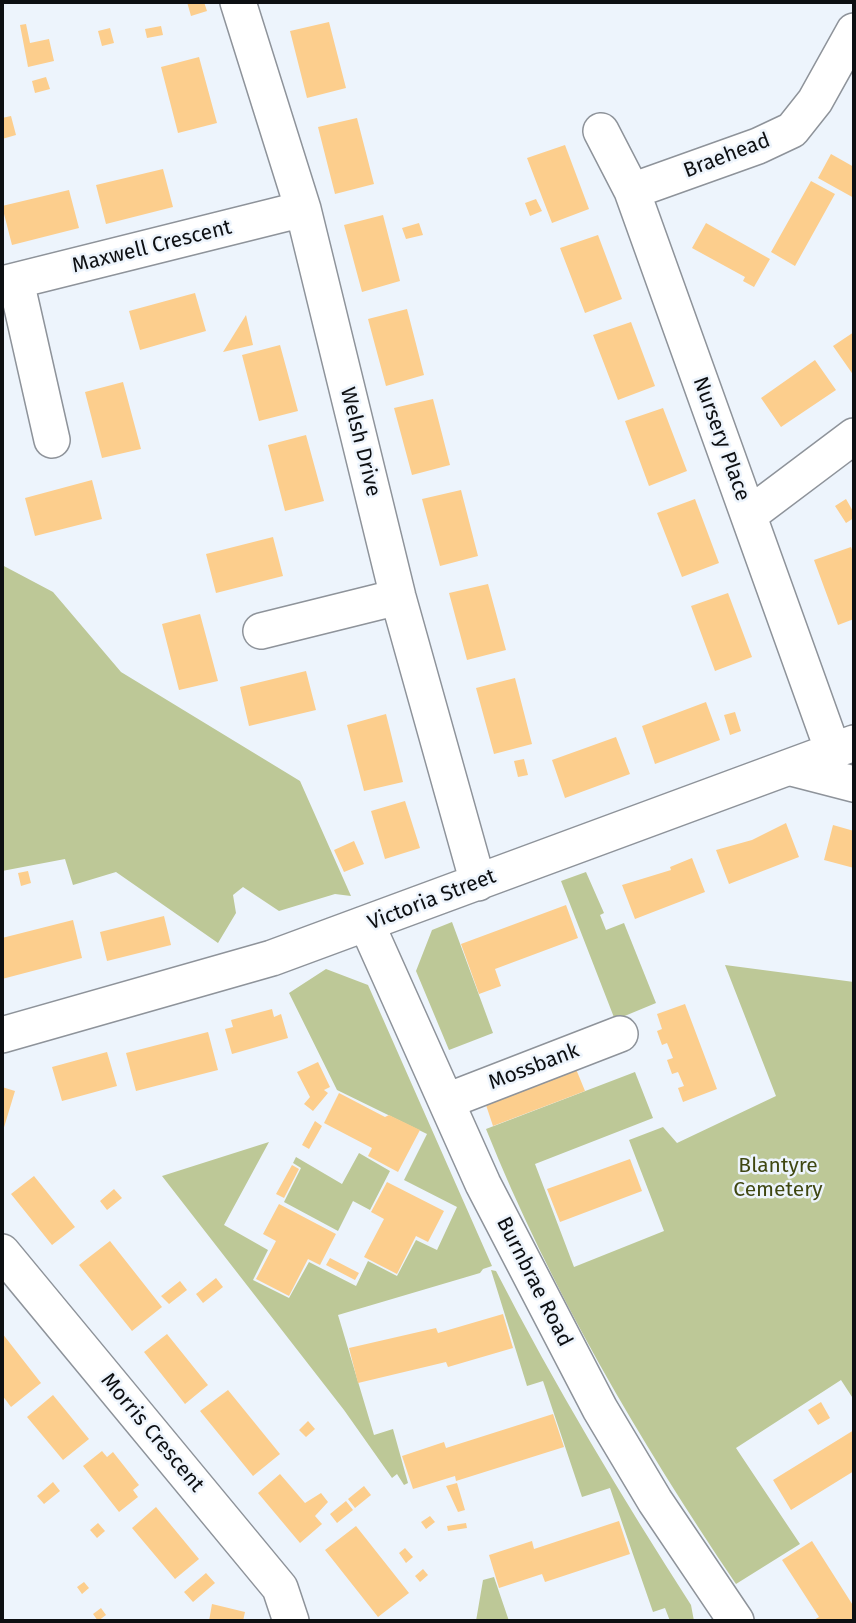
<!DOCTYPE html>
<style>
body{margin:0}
#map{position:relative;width:856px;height:1623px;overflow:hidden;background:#edf4fc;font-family:"Fira Sans",sans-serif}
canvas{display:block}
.frame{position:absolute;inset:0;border:4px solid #0d0f12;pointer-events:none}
</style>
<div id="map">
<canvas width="856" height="1623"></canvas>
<div class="frame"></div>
</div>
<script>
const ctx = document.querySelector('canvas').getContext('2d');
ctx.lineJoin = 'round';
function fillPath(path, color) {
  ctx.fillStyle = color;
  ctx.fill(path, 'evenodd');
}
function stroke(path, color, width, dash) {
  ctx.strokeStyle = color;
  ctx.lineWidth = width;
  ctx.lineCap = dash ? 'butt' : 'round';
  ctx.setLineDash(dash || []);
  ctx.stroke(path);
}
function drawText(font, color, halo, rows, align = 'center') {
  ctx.font = font + ' "Fira Sans",sans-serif';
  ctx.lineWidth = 5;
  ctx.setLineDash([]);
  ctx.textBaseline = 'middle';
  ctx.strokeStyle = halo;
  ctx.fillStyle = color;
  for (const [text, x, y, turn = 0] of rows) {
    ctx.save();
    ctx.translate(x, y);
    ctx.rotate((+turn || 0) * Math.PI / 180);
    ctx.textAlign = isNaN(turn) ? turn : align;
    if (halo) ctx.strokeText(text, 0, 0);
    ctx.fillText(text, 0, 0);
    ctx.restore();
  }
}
fillPath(new Path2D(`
 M2,565L53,592L121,672L300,781L351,896L335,894L279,911L243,887L233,895L236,913L218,943L116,872L73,885L65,859L2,871Z
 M586,872L604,913L600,915L606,930L624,923L656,1003L615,1020L561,881Z
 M452,922L493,1033L449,1050L416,971L432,930Z
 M725,965L854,982V1400L841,1380L736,1448L800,1544L736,1584C639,1440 551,1291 486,1129L635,1072L653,1118L535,1164L574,1267L664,1231L629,1140L663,1127L677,1143L776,1096Z
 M326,969L368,985L492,1266L483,1269L480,1273L338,1315L374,1435L393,1429L408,1483L404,1485L397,1474L392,1478L344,1410L162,1176L269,1142L224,1225L268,1250L253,1280L289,1298L309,1262L356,1286L368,1261L397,1276L416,1240L437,1250L457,1207L404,1180L427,1134L337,1090L289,993Z
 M359,1153L390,1171L370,1210L353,1201L338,1231L284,1202L301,1168L293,1163L296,1157L342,1184Z
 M491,1270L496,1271C555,1386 621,1496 691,1605L694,1621H670L665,1608L653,1612L610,1488L582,1497L543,1381L527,1386Z
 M494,1577L509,1621H476L483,1580Z`), '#bdc897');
fillPath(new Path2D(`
 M187,2H204L207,11L191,16Z
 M329,22L346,88L307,98L290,31Z
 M26,24L30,43L49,39L54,61L28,67L20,25Z
 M161,26L163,35L147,38L145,29Z
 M110,28L114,43L102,46L98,31Z
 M199,57L217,123L178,133L161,67Z
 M46,77L50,89L35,93L32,81Z
 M11,116L16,135L2,139V118Z
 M357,118L374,184L335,194L318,127Z
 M565,145L589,209L552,223L527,158Z
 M831,154L854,167V198L818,178Z
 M163,169L173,207L106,224L96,185Z
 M811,181L835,194L795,266L771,252Z
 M69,190L79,228L12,245L2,206Z
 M536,199L542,211L530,216L525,203Z
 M383,215L400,281L362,292L344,225Z
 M419,223L423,235L406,239L402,228Z
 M706,223L770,259L754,287L743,281L745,277L692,248Z
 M598,235L622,299L585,313L560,248Z
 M195,293L206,331L140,350L129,311Z
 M407,309L424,375L386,386L368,319Z
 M246,315L253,345L223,352Z
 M631,322L655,386L618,400L593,335Z
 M854,332V376L833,346Z
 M280,345L298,411L259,421L242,355Z
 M815,360L836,390L781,427L761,398Z
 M123,382L141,449L102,458L85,392Z
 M433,399L450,465L412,475L394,408Z
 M663,408L687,471L649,486L625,421Z
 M306,435L324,501L285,511L268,445Z
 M92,480L102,519L35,536L25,498Z
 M461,490L478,556L440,566L422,499Z
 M695,499L719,563L682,577L657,513Z
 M846,499L854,513V518L846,523L835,506Z
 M273,537L283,576L216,593L206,554Z
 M851,547L854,555V619L838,625L814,560Z
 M488,584L506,650L467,660L449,593Z
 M728,593L752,657L715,671L691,606Z
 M200,614L218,681L179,690L162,624Z
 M306,671L316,710L249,726L240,687Z
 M515,678L532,744L494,754L476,688Z
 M706,702L720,740L655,764L642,726Z
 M735,712L741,731L730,735L724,715Z
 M386,714L403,782L364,791L347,725Z
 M616,737L630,774L565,798L552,760Z
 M524,759L528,775L518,777L514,761Z
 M405,801L420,848L385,859L371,811Z
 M786,823L799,857L729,884L716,850L752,840Z
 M833,825L854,831V868L824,860Z
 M354,841L364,864L344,872L334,850Z
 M692,858L705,892L635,919L622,885L671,870L670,867Z
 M28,871L31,883L21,886L18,873Z
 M566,905L578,938L495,969L501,986L479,994L461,944Z
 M164,916L171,945L107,961L100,932Z
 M73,920L82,958L2,979V938Z
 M685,1004L717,1089L683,1102L678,1088L684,1086L678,1072L672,1074L667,1060L673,1058L667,1043L662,1045L657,1031L662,1029L657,1014Z
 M272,1009L274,1017L281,1014L288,1038L232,1054L225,1029L233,1027L231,1020Z
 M208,1032L218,1070L136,1091L126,1053Z
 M107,1052L117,1086L62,1101L52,1067Z
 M318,1062L330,1087L324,1090L328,1093L313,1111L304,1104L310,1097L297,1072Z
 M576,1069L585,1091L493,1126L486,1105Z
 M2,1087L15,1091L2,1134Z
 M339,1093L385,1117L389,1115L420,1130L398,1172L368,1156L372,1148L324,1123Z
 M315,1121L322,1126L309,1149L302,1145Z
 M630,1159L642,1191L560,1222L547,1189Z
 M292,1165L299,1169L284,1198L276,1194Z
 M34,1176L75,1227L52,1245L11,1194Z
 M387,1182L444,1211L428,1242L416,1236L397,1274L364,1257L384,1219L371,1212Z
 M114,1189L122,1198L107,1210L100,1201Z
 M279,1204L336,1234L320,1265L308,1259L289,1296L256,1279L276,1241L263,1234Z
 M110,1241L162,1307L132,1331L79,1265Z
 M330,1258L359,1273L355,1280L326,1265Z
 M216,1278L223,1287L203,1303L196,1294Z
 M180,1281L187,1290L169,1304L161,1296Z
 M503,1314L513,1348L448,1367L446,1362L358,1383L349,1348L436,1328L438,1333Z
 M2,1333L41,1383L11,1407L2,1395Z
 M167,1334L208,1385L185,1404L144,1352Z
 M228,1390L280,1454L253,1476L200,1411Z
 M53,1395L89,1439L63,1460L27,1417Z
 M821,1402L830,1418L818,1425L808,1410Z
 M553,1414L564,1447L456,1481L455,1476L413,1489L402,1456L444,1442L446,1448Z
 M308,1421L315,1429L306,1437L299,1430Z
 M854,1430V1471L791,1510L773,1480Z
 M102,1451L107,1457L113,1452L139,1485L133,1490L138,1497L119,1512L83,1466Z
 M280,1474L305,1503L321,1493L328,1502L315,1516L322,1524L300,1543L258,1493Z
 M53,1482L60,1491L44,1504L37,1496Z
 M457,1483L465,1510L458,1512L446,1486Z
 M364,1486L371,1495L355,1508L348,1499Z
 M346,1501L353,1510L337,1523L330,1514Z
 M156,1507L199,1559L175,1579L132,1528Z
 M430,1516L435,1522L426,1529L421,1522Z
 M619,1521L630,1554L545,1582L542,1574L499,1588L489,1555L532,1541L534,1549Z
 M98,1523L105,1531L97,1538L90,1530Z
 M466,1523L467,1528L448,1531L447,1526Z
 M356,1526L409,1593L378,1617L325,1550Z
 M812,1541L854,1607V1621H812L819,1617L782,1560Z
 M405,1548L413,1557L406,1563L399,1553Z
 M423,1569L428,1575L420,1582L415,1576Z
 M206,1573L215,1583L193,1602L184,1592Z
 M84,1582L89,1588L82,1594L77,1587Z
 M212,1604L245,1612L243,1621H209Z
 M101,1608L106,1615L98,1621L93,1614Z`), '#fcce8d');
const minor = new Path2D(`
 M238,2L303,209L398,597L478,883
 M601,131L632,191L833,751
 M632,191L758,146L792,130L815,101L854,31
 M16,281L52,440
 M2,284L303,209
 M749,515L854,436
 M261,631L398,597
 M792,768L854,784
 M367,925L483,1184L600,1409L655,1501L736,1621
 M2,1035L272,958L854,743
 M447,1101L620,1034
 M2,1252L280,1588L291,1621`);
stroke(minor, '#8e939a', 38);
stroke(minor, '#fff', 35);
drawText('21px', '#0d0f12', '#edf4fc', [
 ["Braehead",727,156,-21],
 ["Maxwell Crescent",152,247,-14],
 ["Nursery Place",721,439,70],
 ["Welsh Drive",360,442,76],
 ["Victoria Street",432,900,-21],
 ["Mossbank",534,1067,-21],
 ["Burnbrae Road",534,1282,63],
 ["Morris Crescent",152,1433,50]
]);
drawText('21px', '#3f4711', '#edf4fc', [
 ["Blantyre",778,1166],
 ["Cemetery",778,1190]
]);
</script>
